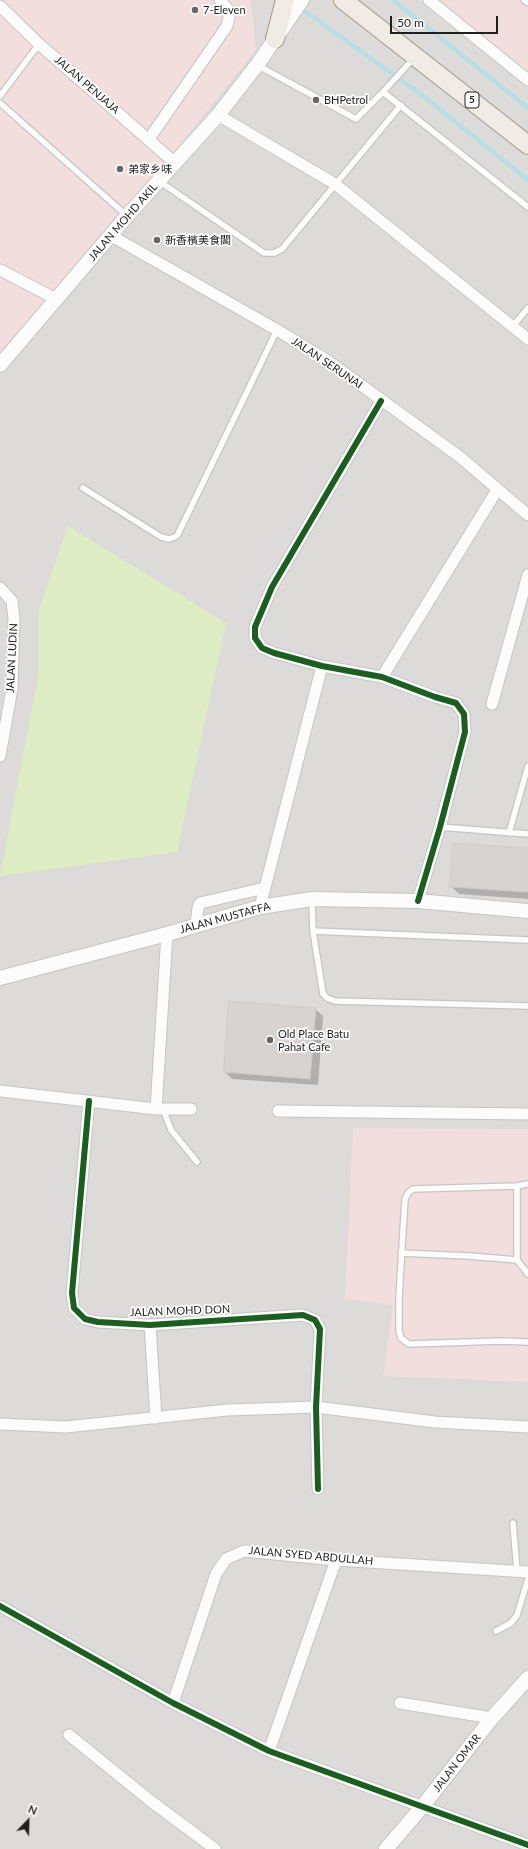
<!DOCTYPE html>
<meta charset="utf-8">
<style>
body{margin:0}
#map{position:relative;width:528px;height:1849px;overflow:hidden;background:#eeebe8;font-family:Lato,sans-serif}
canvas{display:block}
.north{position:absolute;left:8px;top:1801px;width:40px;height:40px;-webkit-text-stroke:3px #fff;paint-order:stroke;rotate:23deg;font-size:11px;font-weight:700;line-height:16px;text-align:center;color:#1f1f1f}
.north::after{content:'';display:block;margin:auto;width:14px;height:18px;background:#1f1f1f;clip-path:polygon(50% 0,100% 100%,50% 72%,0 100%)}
.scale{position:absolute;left:390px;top:16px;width:108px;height:18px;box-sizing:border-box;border:2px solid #1f1f1f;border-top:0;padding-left:5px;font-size:12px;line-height:14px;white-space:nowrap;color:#1f1f1f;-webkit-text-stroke:3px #fff;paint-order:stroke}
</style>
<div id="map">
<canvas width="528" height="1849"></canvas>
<div class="north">N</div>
<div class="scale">50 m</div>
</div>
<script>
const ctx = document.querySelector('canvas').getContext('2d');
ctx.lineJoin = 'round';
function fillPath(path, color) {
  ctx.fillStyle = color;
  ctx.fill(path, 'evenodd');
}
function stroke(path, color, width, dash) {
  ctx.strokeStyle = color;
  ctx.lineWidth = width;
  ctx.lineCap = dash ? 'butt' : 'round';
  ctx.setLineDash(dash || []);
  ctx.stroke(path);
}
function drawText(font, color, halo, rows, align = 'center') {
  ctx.font = font + ' Lato,"Noto Sans SC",sans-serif';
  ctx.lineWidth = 3.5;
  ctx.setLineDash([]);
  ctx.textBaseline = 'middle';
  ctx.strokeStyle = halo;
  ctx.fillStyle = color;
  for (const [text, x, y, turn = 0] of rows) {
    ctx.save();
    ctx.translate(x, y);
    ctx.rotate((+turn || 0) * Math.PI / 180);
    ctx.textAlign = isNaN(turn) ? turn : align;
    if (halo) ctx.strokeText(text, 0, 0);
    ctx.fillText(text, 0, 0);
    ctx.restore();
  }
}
fillPath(new Path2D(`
 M0,0H528V1849H0Z`), '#dddbd9');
fillPath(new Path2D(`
 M0,0H251L256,50L157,173L0,352Z
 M420,0H528V88L454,27Z
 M353,1128L528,1129V1382L383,1376L393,1305L345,1299Z`), '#f1dedd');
fillPath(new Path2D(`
 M68,526L226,623L177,852L0,876L39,672V609Z`), '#deedc4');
fillPath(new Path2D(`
 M305,936L302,994L233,993L232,946Z`), '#dcdbd9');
fillPath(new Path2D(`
 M528,849V899L459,894L451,886Z
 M315,1009L323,1016L318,1085L232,1079L225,1072Z`), '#0003');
stroke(new Path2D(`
 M393,0L528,108
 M299,7L422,95L528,180`), '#b9dee3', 4.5);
const building = new Path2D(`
 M453,843L528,848V892L450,887Z
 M229,1001L316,1008L310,1079L224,1072Z`);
fillPath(building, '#d6d3d0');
stroke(building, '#d1ccc9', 1);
const service = new Path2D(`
 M524,0L528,3
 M257,65L356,119L383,92L528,207
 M383,92L413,59
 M0,96L39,44
 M0,103L127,216
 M159,181L264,253H274L282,249L401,105
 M512,327L528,308
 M83,488L161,537L169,539L177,536L277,330
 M440,827L528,834
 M509,833L528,766
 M312,899L313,931L323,994L327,998L335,1001L528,1006
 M313,931L528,940
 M163,1109L171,1130L197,1162
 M528,1184L517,1186L413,1189L408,1193L405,1199L399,1297V1331L401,1338L409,1344L501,1341L528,1342
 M517,1186V1260
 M401,1253L469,1256L517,1260L528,1274
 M513,1523L517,1571
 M496,1631L511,1623L517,1615L528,1579`);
const minor = new Path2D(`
 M429,0L528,80
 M0,6L39,44L175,163
 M218,115L335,184L528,339
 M149,139L227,26L230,12L220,0
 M110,235L277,330L328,361L460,457L528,515
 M0,270L56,299
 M381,401L272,587L255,627V638L262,648L274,653L322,666L382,677L435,697L456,703L464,714L465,732L440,827L418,901
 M0,588L12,601L14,618L12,689L0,756
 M382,677L497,490
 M492,704L528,575
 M260,907L322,666
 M196,925L198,908L200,903L265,888
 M0,1091L156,1109H191
 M89,1101L72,1293L74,1308L85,1319L98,1322L150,1325L303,1315L315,1320L320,1329L316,1407L318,1489
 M156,1109L167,934
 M278,1111L528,1114
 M150,1325L156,1418
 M0,1424L66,1427L227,1410L316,1407L435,1422L528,1427
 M0,1606L173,1703L269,1751L528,1845
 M173,1703L216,1574L226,1559L244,1551L336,1560L528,1572
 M400,1703L492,1718
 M69,1735L152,1802L215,1849
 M269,1751L336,1560`);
const tertiary = new Path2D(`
 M0,365L127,216L218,115L257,65L302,0
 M0,978L167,934L260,907L312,899L418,901L528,911
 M386,1849L422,1807L492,1718L528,1678`);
const primary = new Path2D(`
 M343,0L528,145
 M275,39L285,0`);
stroke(service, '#c6c5c4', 8);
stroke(minor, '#c6c5c4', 13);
stroke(tertiary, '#c6c5c4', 16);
stroke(primary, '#a49784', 20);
stroke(service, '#fcfcfc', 5.5);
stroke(minor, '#fcfcfc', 11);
stroke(tertiary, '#fcfcfc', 14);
stroke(primary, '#f1ebe5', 18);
stroke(new Path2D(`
 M381,401L272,587L255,627V638L262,648L274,653L322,666L382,677L435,697L456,703L464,714L465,732L440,827L418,901
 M89,1101L72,1293L74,1308L85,1319L98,1322L150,1325L303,1315L315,1320L320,1329L316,1407L318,1489
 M0,1606L173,1703L269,1751L528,1845`), '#1b5e20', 6);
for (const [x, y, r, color] of [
 [195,10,4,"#676665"],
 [316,100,4,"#676665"],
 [120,169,4,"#676665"],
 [157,240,4,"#676665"],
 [270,1040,4,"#676665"]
]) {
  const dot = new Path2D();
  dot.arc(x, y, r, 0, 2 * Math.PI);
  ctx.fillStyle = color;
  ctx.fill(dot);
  stroke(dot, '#fff', 1.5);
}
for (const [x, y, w] of [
 [472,100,14]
]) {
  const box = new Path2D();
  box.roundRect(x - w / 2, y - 8, w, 16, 3);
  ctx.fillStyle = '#fff';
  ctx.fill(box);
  stroke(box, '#1f1f1f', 1);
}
drawText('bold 10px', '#1f1f1f', null, [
 ["5",472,100]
]);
drawText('11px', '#1f1f1f', '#fff', [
 ["7-Eleven",203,10],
 ["BHPetrol",324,100],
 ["弟家乡味",128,169],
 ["新香檳美食閣",165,240],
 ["Old Place Batu",278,1034],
 ["Pahat Cafe",278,1047]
], 'left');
drawText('11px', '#1f1f1f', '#fff', [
 ["JALAN PENJAJA",87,85,41],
 ["JALAN MOHD AKIL",123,222,-49],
 ["JALAN SERUNAI",327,363,34],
 ["JALAN LUDIN",12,658,-87],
 ["JALAN MUSTAFFA",225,918,-15],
 ["JALAN MOHD DON",180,1311,-2],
 ["JALAN SYED ABDULLAH",311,1556,5],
 ["JALAN OMAR",457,1763,-52]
]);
</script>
